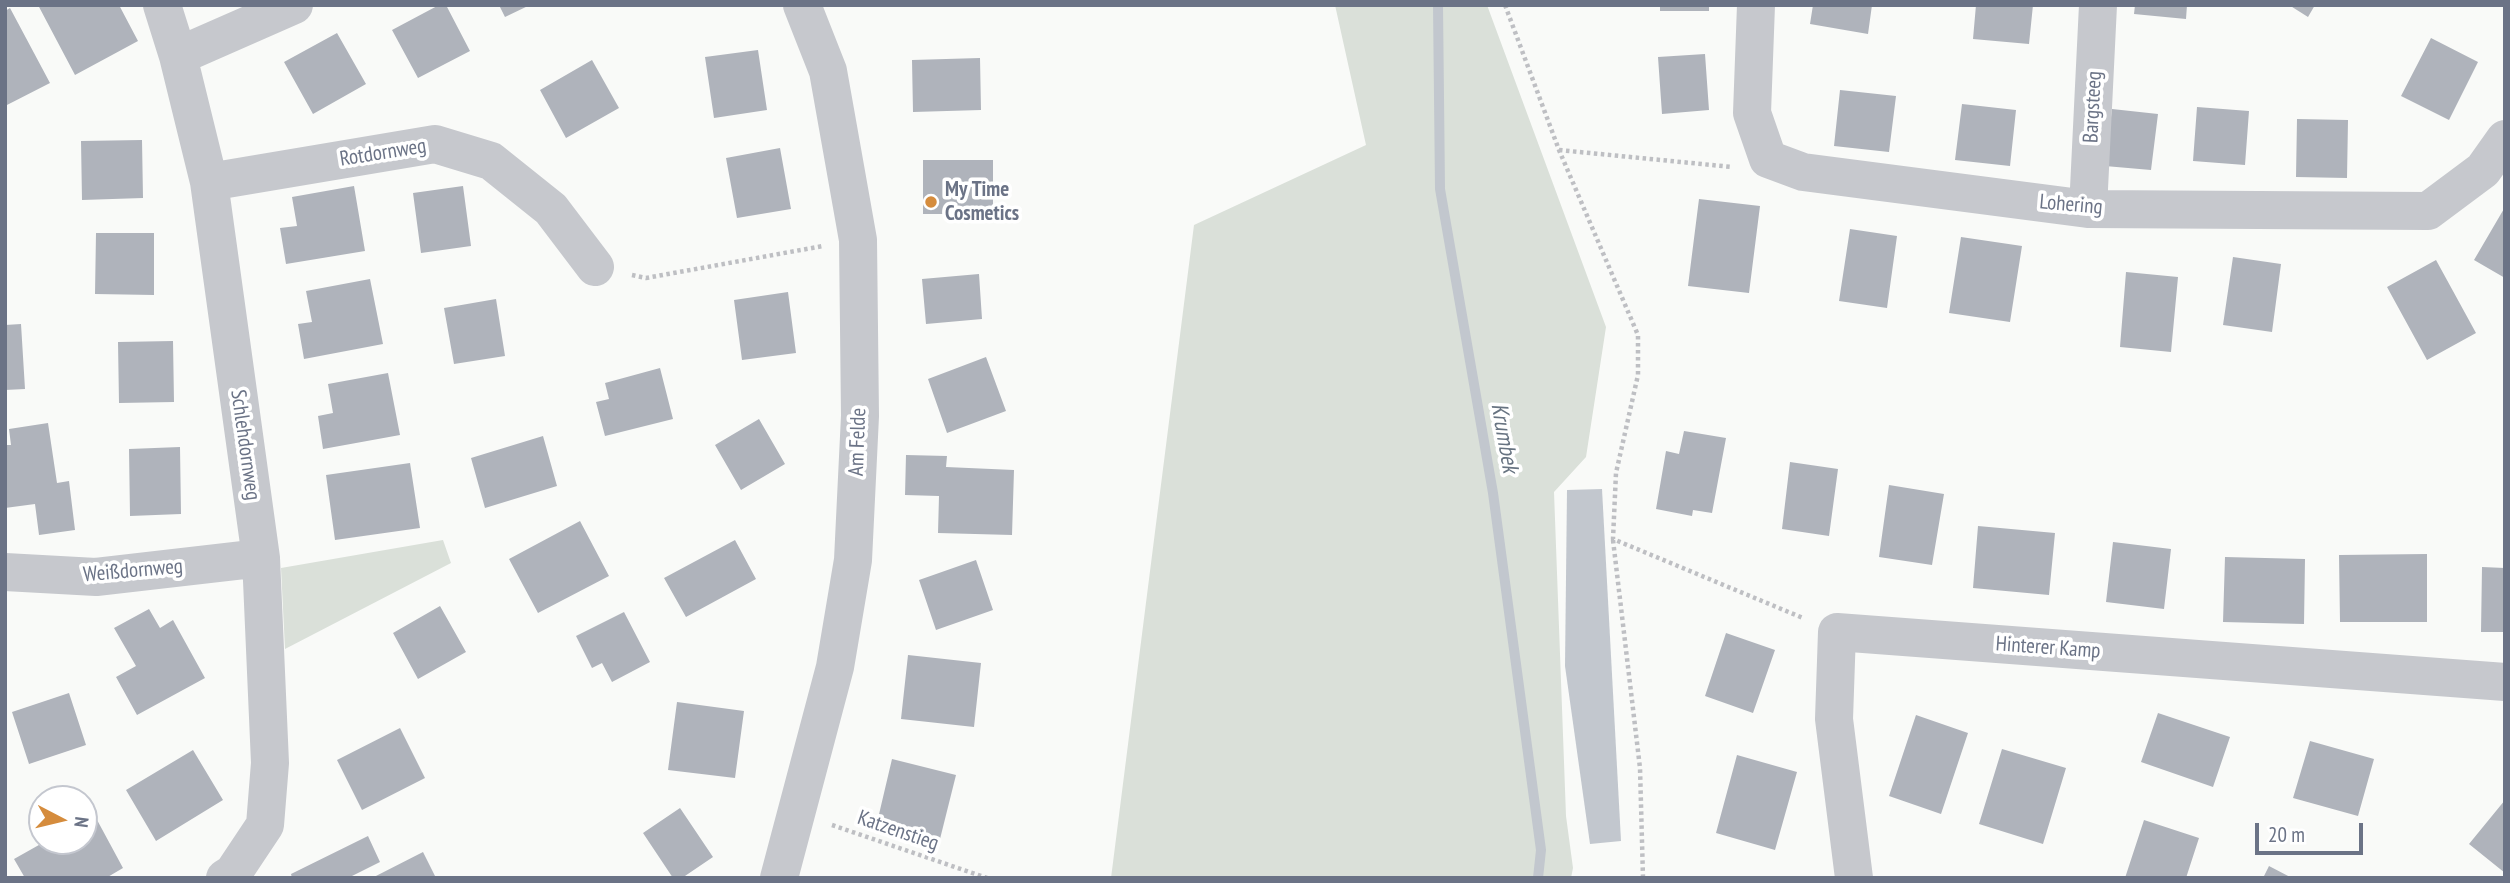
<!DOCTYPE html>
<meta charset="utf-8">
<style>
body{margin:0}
#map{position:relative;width:2510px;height:883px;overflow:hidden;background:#f9faf8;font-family:"PT Sans Narrow",sans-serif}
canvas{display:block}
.frame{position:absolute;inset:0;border:7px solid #6b7386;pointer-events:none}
.north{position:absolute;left:28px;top:785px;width:70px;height:70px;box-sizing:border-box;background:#fff;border:2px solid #c4c7cf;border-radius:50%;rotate:97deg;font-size:19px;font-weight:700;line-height:28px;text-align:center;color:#6b7386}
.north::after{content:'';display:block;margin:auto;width:24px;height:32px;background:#d58c3d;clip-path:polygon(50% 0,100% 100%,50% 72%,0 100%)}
.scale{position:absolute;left:2255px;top:823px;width:108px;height:32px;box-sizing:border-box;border:4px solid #6b7386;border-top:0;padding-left:9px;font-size:21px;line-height:24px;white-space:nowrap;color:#6b7386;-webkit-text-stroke:5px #fff;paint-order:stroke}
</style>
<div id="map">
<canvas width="2510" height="883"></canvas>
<div class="frame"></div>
<div class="north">N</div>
<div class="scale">20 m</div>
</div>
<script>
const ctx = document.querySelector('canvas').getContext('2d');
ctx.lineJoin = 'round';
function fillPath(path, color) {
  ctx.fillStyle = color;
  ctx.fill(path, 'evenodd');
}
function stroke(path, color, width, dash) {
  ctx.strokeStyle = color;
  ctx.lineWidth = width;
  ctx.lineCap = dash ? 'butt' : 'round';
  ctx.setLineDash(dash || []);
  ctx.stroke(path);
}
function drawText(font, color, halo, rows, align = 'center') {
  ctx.font = font + ' "PT Sans Narrow",sans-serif';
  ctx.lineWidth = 7;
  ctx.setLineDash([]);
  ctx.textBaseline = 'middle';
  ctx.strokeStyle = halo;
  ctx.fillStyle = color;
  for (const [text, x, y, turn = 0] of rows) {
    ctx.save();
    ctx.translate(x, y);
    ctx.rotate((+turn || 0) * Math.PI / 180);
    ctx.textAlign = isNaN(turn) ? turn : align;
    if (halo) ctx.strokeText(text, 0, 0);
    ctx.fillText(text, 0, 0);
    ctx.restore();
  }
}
fillPath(new Path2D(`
 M1335,5H1487L1606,327L1586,457L1554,492L1566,816L1573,868L1571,878H1111L1194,225L1366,145Z
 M443,540L451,563L285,649L281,568Z`), '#dae0d9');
fillPath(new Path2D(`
 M1602,489L1621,841L1590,844L1565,666L1567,490Z`), '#c2c7ce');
stroke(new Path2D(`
 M1438,5L1440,189L1493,493L1541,850L1538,878`), '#c2c7ce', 10);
fillPath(new Path2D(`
 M38,5H119L138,41L75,75Z
 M439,5H446L470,51L418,78L392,30Z
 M499,5H530L505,17Z
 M1660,5H1709V11H1660Z
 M1813,5H1872L1868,34L1810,24Z
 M1976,5H2033L2029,44L1973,39Z
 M2135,5H2187L2186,19L2134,14Z
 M2289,5H2315L2308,17Z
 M10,8L50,83L5,106V11Z
 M337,33L366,84L313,114L284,62Z
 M2431,38L2478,62L2449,120L2401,96Z
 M758,50L767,110L714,118L705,57Z
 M1705,54L1709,110L1662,114L1658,57Z
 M980,58L981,110L913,112L912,60Z
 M592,60L619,108L566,138L540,90Z
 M1840,90L1896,96L1889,152L1834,146Z
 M1962,104L2016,110L2010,166L1955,160Z
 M2197,107L2249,111L2245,165L2193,161Z
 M2112,109L2158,114L2151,170L2105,166Z
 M2297,119L2348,120L2347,178L2296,177Z
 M142,140L143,198L82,200L81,141Z
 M780,148L791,209L737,218L726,158Z
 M923,160H993V214H923Z
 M354,186L365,251L286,264L280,228L297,226L292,197Z
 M463,186L471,246L421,253L413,193Z
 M1699,199L1760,206L1749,293L1688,286Z
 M2505,207V278L2474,260Z
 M1850,229L1897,236L1887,308L1839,301Z
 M96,233H154V295L95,294Z
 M1961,237L2022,246L2010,322L1949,313Z
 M2233,257L2281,264L2272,332L2223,325Z
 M2436,260L2476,333L2427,360L2387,287Z
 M2126,272L2178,277L2171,352L2120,347Z
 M979,274L982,319L926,324L922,279Z
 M370,279L383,344L304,359L298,324L312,322L306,291Z
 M788,292L796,353L742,360L734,300Z
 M496,299L505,356L454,364L444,308Z
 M21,324L25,389L5,390V325Z
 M173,341L174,402L119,403L118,342Z
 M986,357L1006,411L947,433L928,379Z
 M660,368L673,419L605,436L596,402L609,399L605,383Z
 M388,373L400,435L323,449L318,416L333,413L328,384Z
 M759,419L785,464L741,490L715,445Z
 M48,423L57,483L69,481L75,530L39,535L35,504L5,508V445H11L9,429Z
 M1684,431L1726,438L1712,513L1693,510L1692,516L1656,509L1666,451L1679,454Z
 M543,436L557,486L485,508L471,458Z
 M180,447L181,514L130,516L129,449Z
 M906,455L947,456L946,467L1014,470L1012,535L938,533L939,496L905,495Z
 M1790,462L1838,469L1829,536L1782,529Z
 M410,463L420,528L335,540L326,475Z
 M1889,485L1944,494L1932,565L1879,557Z
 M580,521L609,576L538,613L509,559Z
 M1978,526L2055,533L2049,595L1973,588Z
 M735,540L756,579L686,617L664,578Z
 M2113,542L2171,549L2164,609L2106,602Z
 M2427,554V622H2340L2339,555Z
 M2225,557L2305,559L2304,624L2223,622Z
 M976,560L993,610L936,630L919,580Z
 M2482,567L2505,568V632H2481Z
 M440,606L466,652L418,679L393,633Z
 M149,609L160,628L173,620L205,678L137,715L116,677L136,666L114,628Z
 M624,612L650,662L612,682L602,663L592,668L576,636Z
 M1726,633L1775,650L1753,713L1705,696Z
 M908,655L981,663L974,727L901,719Z
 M69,693L86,745L29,764L12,712Z
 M677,702L744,711L735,778L668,770Z
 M2158,713L2230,737L2213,787L2141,762Z
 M1916,715L1968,733L1941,814L1889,796Z
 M400,728L425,778L362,810L337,760Z
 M2310,741L2374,759L2358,816L2293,798Z
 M2002,749L2066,768L2043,844L1979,824Z
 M193,750L223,800L156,841L126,790Z
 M1737,755L1797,772L1775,850L1716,833Z
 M892,759L956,775L939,843L876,827Z
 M2505,800V873L2469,844Z
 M680,808L713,857L682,878H673L643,833Z
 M84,812L89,822L96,818L123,868L106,878H25L14,859L46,841H84Z
 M2144,820L2199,838L2186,878H2125Z
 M368,836L380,862L348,878H292L291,874Z
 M423,852L436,878H372Z
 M2269,866L2292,878H2263Z`), '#afb3bb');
stroke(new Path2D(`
 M1505,5L1559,150L1638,335V375L1616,473L1613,539L1803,618
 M1559,150L1732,167
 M632,275L646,278L823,246
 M1613,540L1640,768L1643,878
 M832,825L987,878`), '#bebfc3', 4.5, [3.5, 3.5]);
stroke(new Path2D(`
 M162,5L178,56L209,182L261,558L270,763L265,825L233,873L225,878
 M1756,5L1752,113L1768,159L1803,172L2088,209L2428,211L2483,170L2505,139
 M178,56L294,5
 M209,182L435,144L491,161L551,209L595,267
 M2088,209L2098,5
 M5,572L96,577L261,558
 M779,878L835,667L853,560L860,416L858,240L828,71L802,5
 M1854,878L1834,719L1837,632L2505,682`), '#c6c8cd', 38);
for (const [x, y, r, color] of [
 [931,202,7,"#d58c3d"]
]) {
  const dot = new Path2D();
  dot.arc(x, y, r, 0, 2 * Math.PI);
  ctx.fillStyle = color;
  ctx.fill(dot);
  stroke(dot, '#fff', 2.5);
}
drawText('21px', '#6b7386', '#fff', [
 ["Bargsteeg",2093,107,-87],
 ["Rotdornweg",383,153,-9],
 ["Lohering",2071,205,5],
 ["Am Felde",858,442,-88],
 ["Schlehdornweg",245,445,82],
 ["Weißdornweg",133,571,-5],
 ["Hinterer Kamp",2048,648,4],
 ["Katzenstieg",898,831,19]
]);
drawText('bold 21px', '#6b7386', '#fff', [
 ["My Time",945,190],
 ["Cosmetics",945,214]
], 'left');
drawText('italic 23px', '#677381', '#fff', [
 ["Krumbek",1504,438,80]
]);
</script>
